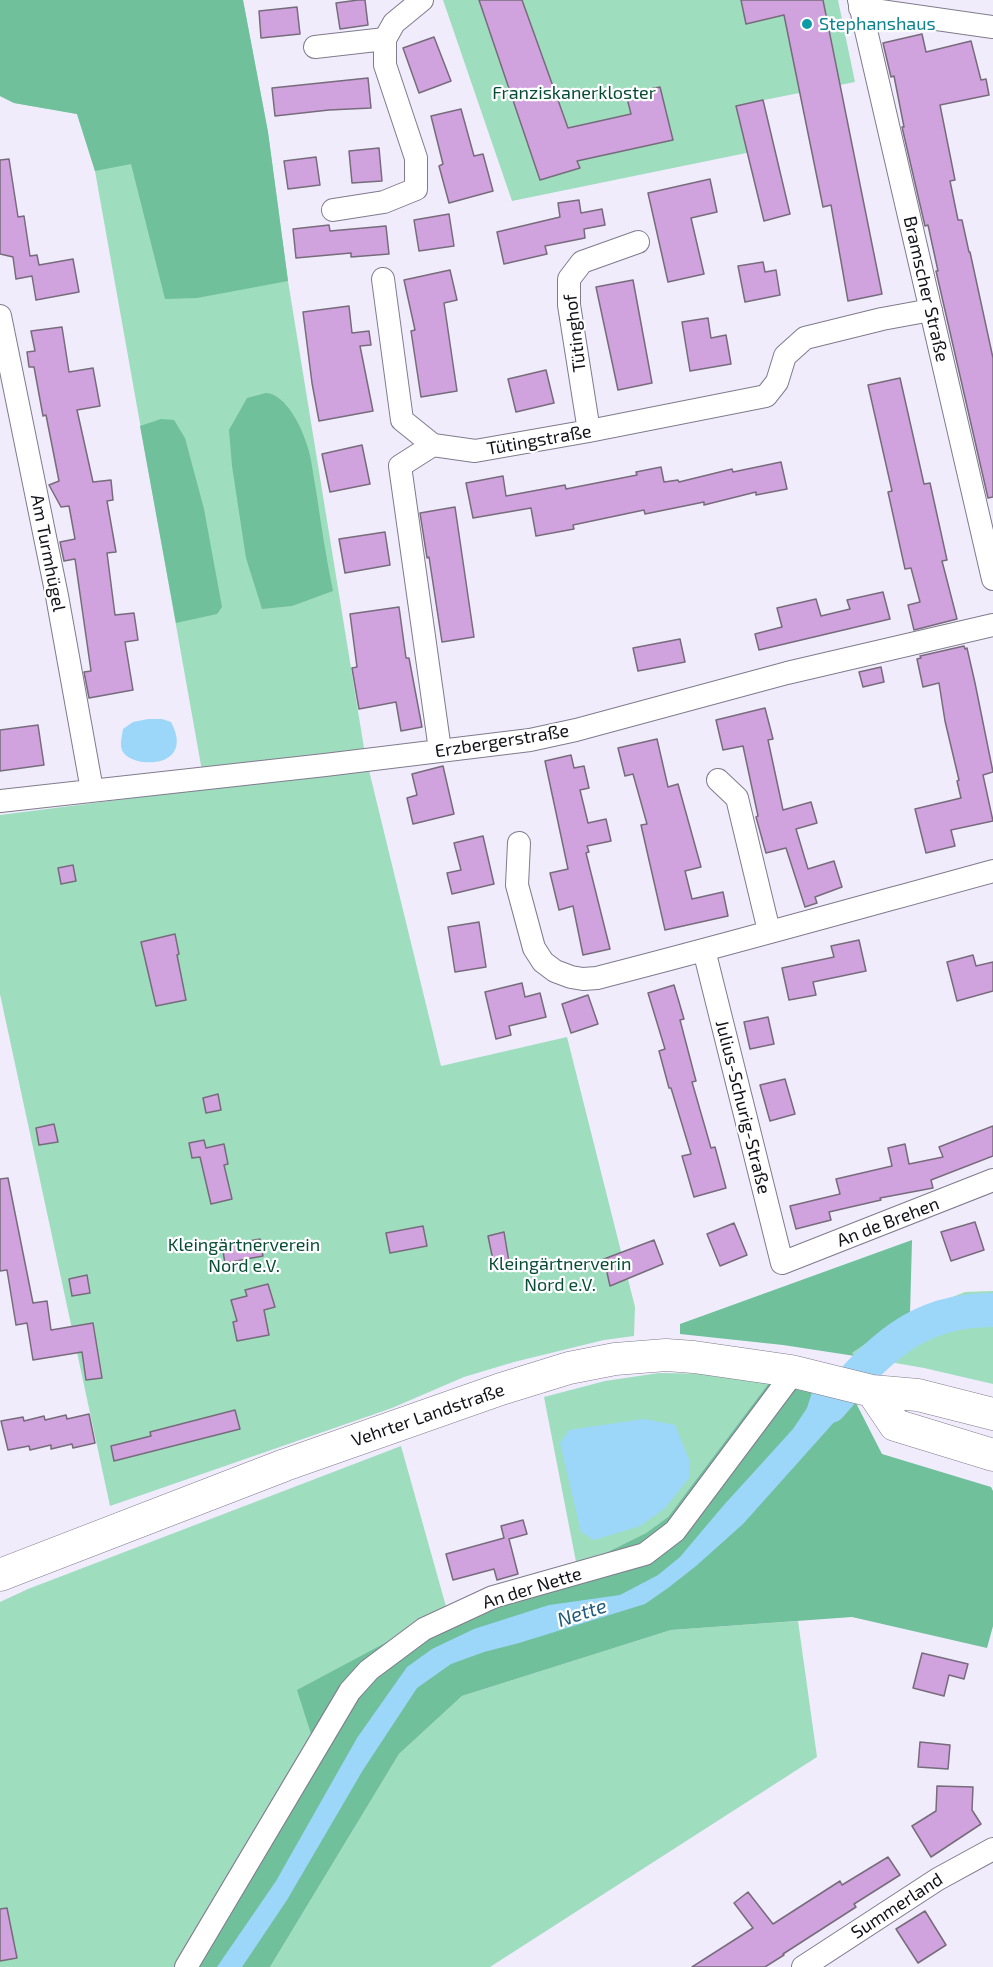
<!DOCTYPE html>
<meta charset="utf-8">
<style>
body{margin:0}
canvas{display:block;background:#f0ecfc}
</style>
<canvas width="993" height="1967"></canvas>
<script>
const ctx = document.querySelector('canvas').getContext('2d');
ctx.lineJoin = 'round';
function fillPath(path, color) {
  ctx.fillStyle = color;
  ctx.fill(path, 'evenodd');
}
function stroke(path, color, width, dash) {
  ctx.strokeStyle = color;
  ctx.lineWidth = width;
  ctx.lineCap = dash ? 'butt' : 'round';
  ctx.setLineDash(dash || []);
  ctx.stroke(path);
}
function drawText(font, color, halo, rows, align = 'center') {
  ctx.font = font + ' "Exo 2",sans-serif';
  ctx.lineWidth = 4.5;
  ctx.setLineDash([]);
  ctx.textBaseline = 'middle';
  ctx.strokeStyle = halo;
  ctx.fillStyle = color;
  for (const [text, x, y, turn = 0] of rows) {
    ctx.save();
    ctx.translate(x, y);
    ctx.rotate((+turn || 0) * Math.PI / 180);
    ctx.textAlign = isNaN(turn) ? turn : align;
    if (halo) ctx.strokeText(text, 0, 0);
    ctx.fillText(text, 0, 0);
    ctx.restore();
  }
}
fillPath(new Path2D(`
 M0,0H243L268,132L288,281L365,754L441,1066L567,1037L635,1307L634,1336L604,1340L514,1362L464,1377L392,1408L110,1506L0,994V815L313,775L202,771L95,171L77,114L14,103L0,96Z
 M443,0H838L855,82L749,103L761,150L512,201Z
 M993,1291V1384L924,1368L855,1356L852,1353L910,1314L965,1292Z
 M659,1373L717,1374L771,1380L668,1517L646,1533L577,1567L544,1397L605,1381Z
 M401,1446L447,1610L312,1737L178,1967H0V1602L28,1589Z
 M798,1621L817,1757L490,1967H270L399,1754L462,1696L671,1630Z`), '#9fddbf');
fillPath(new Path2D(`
 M0,0H243L268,132L288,281L197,298L165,299L131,164L95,171L77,114L14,103L0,96Z
 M266,393C286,394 302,428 307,445C312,459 313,476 316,490C321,524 326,558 333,591L292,606L262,609L246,558L232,466L229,430L247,398Z
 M161,419L174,420L185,438L204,509L222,607L217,614L176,623L140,426Z
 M912,1240L910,1314L852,1353L855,1356L783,1345L680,1334V1324Z
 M771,1380L855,1401L882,1454L991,1487L993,1491V1626L987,1648L852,1617L671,1630L462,1696L399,1754L270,1967H195L319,1759L297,1690L447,1610L577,1567L646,1533L668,1517Z`), '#6fc09b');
fillPath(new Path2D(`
 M148,719H162L171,722C196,769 133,769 123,752C119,746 122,736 123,729L133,722Z
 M979,1298L993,1299V1318C951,1318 919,1332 891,1363L855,1356C885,1334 919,1309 955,1301C963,1299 971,1299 979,1298Z
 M813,1389L855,1401L836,1420L743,1524L696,1566L668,1588L645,1604L519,1643L484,1652L451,1664L417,1688L363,1770L287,1900L242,1967H217L276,1881L357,1738L407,1667L432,1649L474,1629L549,1605L620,1595L658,1575L680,1557L723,1506L793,1429L807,1408Z
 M644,1419L675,1425L690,1462L689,1478L665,1508L640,1526L594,1540L581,1532L560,1443L569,1430Z`), '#9cd7fa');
stroke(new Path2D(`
 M830,1406C877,1352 915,1309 993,1310`), '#9cd7fa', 34);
const building = new Path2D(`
 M358,0H365L368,25L340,29L336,3Z
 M479,0H522L568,128L631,114L626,94L660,87L673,140L577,161L580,168L540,180Z
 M741,0H823L882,294L848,301L831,205L823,207L784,15L746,24Z
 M297,7L300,34L261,38L259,11Z
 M922,34L926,52L971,41L981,80L986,79L989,95L940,105L955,180L950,181L958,220H962L969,252H970L993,358V497L988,498L936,271H938L928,225L925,226L902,127H904L894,76L891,77L883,43Z
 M434,37L451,81L419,93L403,48Z
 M368,78L371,108L329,110L275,116L272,88Z
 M763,100L790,214L764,221L736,106Z
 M461,109L474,156L483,154L493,191L449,203L439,166L443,164L431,116Z
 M379,148L382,181L352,183L349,151Z
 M316,157L320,185L288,189L284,161Z
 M9,159L18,217L24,216L30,256L37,255L39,265L73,259L79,292L36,300L32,276L16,279L13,257L0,254V160Z
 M710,179L717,212L691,218L704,274L668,282L648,193Z
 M579,200L581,213L602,209L605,225L584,229L585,238L545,246L547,254L504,264L497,232L560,217L558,203Z
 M449,214L454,246L419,251L414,220Z
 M329,225L330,231L386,226L389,254L351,257V253L296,258L293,229Z
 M763,262L765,272L776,270L780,295L745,302L738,266Z
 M450,270L457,300L444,303L457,391L421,397L411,331L415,330L404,280Z
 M633,280L652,383L618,390L596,287Z
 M349,306L352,333L369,331L371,345L360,346L373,411L319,421L312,383L303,312Z
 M708,318L711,338L726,335L731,364L690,371L682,322Z
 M62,327L69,372L93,368L100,406L77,410L93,482L111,480L113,500L107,501L116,552L107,553L115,615L134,613L138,640L125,642L133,690L89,698L84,672L91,671L75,559L64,561L60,542L75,539L69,506L61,507L49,485L59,481L46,415L43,416L34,367H29L27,352L35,351L31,331Z
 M546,370L554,403L516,412L508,379Z
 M900,378L924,484L930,483L947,560L942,561L957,619L914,630L908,605L920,602L911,568L905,569L888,492L892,491L868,385Z
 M362,445L370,484L330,492L322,454Z
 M781,462L787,489L756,495V492L704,505V502L645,514L644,510L573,525L574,529L536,536L531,508L473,518L466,483L503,476L506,496L565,485L566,489L637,475L636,472L661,467L664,482L678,480L679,482L732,469L733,472Z
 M455,507L474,637L442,642L429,557L427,558L420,513Z
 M385,532L390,565L345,573L339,539Z
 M883,592L890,619L759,650L755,634L782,627L777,608L816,599L821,616L850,609L847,600Z
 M399,607L406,658H409L422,727L401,731L396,702L359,709L352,668L357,667L350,614Z
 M680,639L685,662L638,671L633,648Z
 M964,646L965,649L967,648L975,683L993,772L983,775L993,821L951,830L955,846L926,853L915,809L961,798L957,781L959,780L945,721L939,683L923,687L917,659L921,658L920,656Z
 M881,667L884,682L863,687L859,672Z
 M765,708L773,739L768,740L783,810L811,802L817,823L796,829L808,869L834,861L842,887L815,897L817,903L805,907L786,848L766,853L756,817L758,816L743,746L723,750L716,720Z
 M38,725L44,765L0,771V730Z
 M657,739L668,787L678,784L701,867L685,871L692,899L723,892L728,916L665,930L641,825L647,824L633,774L625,776L618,748Z
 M571,755L574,768L584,766L589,788L580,790L588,823L606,819L611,841L587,846L589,852L586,853L610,949L583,955L573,906L559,910L550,873L568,869L545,761Z
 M443,766L454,814L413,824L407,798L417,795L412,774Z
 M483,836L494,884L452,894L447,873L461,870L454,843Z
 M73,865L76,881L61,884L58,868Z
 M479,922L486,967L455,972L448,927Z
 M175,934L179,954L177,955L186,1000L156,1006L141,942Z
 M859,940L866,971L813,982L816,995L789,1000L782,968L834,957L831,946Z
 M973,955L976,966L993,962V991L957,1001L947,962Z
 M522,983L525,997L540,993L546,1017L509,1026L511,1035L496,1039L485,992Z
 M674,985L684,1019L680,1020L696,1081L692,1082L711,1148L715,1147L726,1188L694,1197L682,1156L691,1154L671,1088H669L659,1051L665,1049L648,993Z
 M588,995L598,1024L571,1033L562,1004Z
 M768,1017L774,1044L750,1049L744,1022Z
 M785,1079L795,1114L770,1121L760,1085Z
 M218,1094L221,1110L206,1113L203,1098Z
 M54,1124L58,1142L39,1145L36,1128Z
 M993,1126V1156L931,1180L933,1188L880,1198L881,1200L829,1212L831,1220L796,1229L790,1206L840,1194L836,1179L892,1166L888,1148L905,1144L909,1164L943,1157L939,1147Z
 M204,1140L206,1148L224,1144L228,1164L224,1165L232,1199L211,1204L200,1157L192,1158L189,1143Z
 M8,1178L33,1303L47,1301L51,1330L93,1323L102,1378L86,1380L82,1352L33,1360L27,1323L16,1325L7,1270L0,1271V1179Z
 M975,1222L984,1250L951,1261L941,1232Z
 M734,1223L747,1255L720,1266L707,1234Z
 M423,1226L427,1246L390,1253L386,1233Z
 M504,1232L509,1262L494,1265L488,1236Z
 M260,1239L263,1256L225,1263L222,1246Z
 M654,1240L663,1264L610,1286L604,1259Z
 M87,1275L90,1293L72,1296L69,1279Z
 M268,1284L275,1307L264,1310L269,1335L237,1341L233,1322L237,1321L231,1300L247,1296L245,1290Z
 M235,1410L240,1429L114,1461L111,1446L151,1436L150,1432Z
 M89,1414L95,1443L73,1448L72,1444L51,1449V1445L30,1450L29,1446L8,1450L1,1421L23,1417L24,1421L44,1416L45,1420L66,1415L67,1419Z
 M523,1520L527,1534L509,1539L518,1574L497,1580L494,1569L453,1580L446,1554L504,1538L501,1526Z
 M922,1653L968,1664L964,1679L949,1675L944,1696L913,1688Z
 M920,1742L950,1745L948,1769L918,1767Z
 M937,1786L973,1787L972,1810L981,1824L931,1857L912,1826L936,1811Z
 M888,1857L900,1875L854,1904L856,1907L783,1954L784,1955L765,1967H692L753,1928L734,1903L748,1892L773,1924L840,1881L842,1885Z
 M7,1908L17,1958L0,1961V1909Z
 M925,1911L946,1945L918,1963L896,1929Z`);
fillPath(building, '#d0a2de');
stroke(building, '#776c7b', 1.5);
const minor = new Path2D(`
 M859,0L993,579
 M860,8L993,27
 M315,47L385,39
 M333,210L384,202L416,189V158L385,65V39L394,23L422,0
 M383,279L402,420L433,445
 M0,316L57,596L92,790
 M589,431L569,305V279L582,262L638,242
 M440,750L400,466L433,445L475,451L589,431L766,396L777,382L785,356L805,338L882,319L931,310
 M718,780L737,798L769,931
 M0,801L325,765L530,740L576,730L787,673L993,625
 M519,843L517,885L534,948L543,962L555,971L571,977L583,979L597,978C730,944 861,907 993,871
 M704,950L782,1263L993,1180
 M186,1967L350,1691L369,1670L424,1629L493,1597L645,1554L675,1531L788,1380L791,1371
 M803,1967L938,1879L993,1849`);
const secondary = new Path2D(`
 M872,1391L895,1425L993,1455
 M0,1575L285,1465L501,1389L569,1368L615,1359L666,1355L694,1357L791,1371L872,1391L918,1395L993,1414`);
stroke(minor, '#807b8d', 24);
stroke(secondary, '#807b8d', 33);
stroke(minor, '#fff', 22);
stroke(secondary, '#fff', 32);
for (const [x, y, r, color] of [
 [807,24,6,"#0f9aa8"]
]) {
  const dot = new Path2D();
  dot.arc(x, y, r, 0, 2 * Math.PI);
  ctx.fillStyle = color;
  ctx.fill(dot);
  stroke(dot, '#fff', 2);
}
drawText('18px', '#0d838f', '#fff', [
 ["Stephanshaus",819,24]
], 'left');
drawText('18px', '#074c34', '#fff', [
 ["Franziskanerkloster",574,93],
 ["Kleingärtnerverein",244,1245],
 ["Nord e.V.",244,1266],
 ["Kleingärtnerverin",560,1264],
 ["Nord e.V.",560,1285]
]);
drawText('18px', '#131118', '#fff', [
 ["Bramscher Straße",926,289,77],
 ["Tütinghof",575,333,-97],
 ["Tütingstraße",539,440,-10],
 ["Am Turmhügel",48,553,79],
 ["Erzbergerstraße",502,741,-9],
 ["Julius-Schurig-Straße",743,1107,76],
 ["An de Brehen",888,1222,-21],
 ["Vehrter Landstraße",428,1415,-19],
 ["An der Nette",532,1588,-17],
 ["Summerland",897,1906,-33]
]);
drawText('italic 20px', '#225b79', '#fff', [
 ["Nette",582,1613,-18]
]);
</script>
